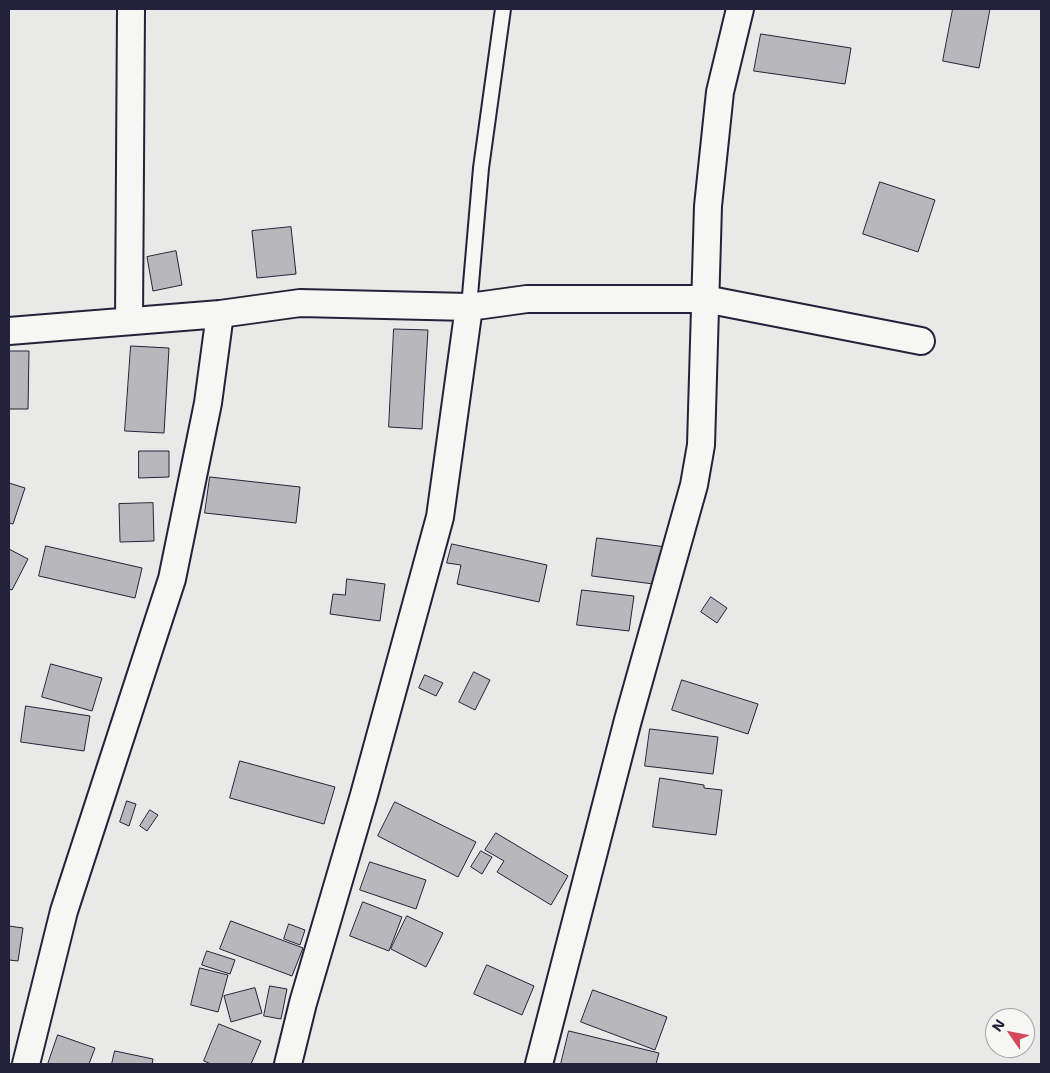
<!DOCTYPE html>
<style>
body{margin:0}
#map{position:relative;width:1050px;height:1073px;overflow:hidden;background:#e9e9e7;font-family:"Shantell Sans",sans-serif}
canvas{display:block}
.frame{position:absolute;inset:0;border:10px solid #22223b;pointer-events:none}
.north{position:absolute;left:985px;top:1008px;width:50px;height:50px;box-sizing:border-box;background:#f6f6f2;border:1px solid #a1a1a9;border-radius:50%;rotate:303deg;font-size:14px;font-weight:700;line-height:20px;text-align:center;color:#22223b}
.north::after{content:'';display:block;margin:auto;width:18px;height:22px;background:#d1495b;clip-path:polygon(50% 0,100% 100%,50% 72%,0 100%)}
</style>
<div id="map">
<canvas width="1050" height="1073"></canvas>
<div class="frame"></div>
<div class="north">N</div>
</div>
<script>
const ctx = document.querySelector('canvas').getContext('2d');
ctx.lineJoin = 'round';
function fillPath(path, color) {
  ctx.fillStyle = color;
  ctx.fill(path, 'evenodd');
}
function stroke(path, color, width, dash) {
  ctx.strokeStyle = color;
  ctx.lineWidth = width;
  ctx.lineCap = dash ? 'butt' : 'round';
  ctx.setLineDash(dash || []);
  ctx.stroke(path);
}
const building = new Path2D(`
 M953,9H990L979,68L943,61Z
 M761,34L851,48L845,84L754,71Z
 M880,182L935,200L918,252L863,234Z
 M291,227L296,274L257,278L252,231Z
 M176,251L182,285L153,291L147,257Z
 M394,329L428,330L422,429L389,427Z
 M131,346L169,348L164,433L125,431Z
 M9,351H29L28,409H9Z
 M139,451H169V477L139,478Z
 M210,477L300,487L296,523L205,513Z
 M9,483L25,488L13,524L9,523Z
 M153,503L154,541L120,542L119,504Z
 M597,538L666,547L661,585L592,576Z
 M452,544L547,565L539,602L457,584L461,565L447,563Z
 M46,546L142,568L135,598L39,576Z
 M9,549L28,559L12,590L9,589Z
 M347,579L385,584L380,621L330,614L333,594L345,595Z
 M582,590L634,596L629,631L577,625Z
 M711,597L727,608L717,623L701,612Z
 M51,664L102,678L92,711L42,697Z
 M474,672L490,680L475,710L459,702Z
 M425,675L443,683L436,696L419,688Z
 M682,680L758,704L748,734L672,710Z
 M26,706L90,716L84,751L21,742Z
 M650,729L718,737L713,774L645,766Z
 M240,761L335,787L324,824L230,798Z
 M660,778L704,785V788L722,790L716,835L653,827Z
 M127,801L136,804L129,826L120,822Z
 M395,802L476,842L458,877L378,836Z
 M150,810L158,815L147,831L140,826Z
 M496,833L568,876L551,905L497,872L504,861L485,850Z
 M481,851L492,857L482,874L471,867Z
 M370,862L426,880L416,909L360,890Z
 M363,902L402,917L389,951L350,936Z
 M407,916L443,933L426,967L391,949Z
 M231,921L303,948L292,976L220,949Z
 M289,924L305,930L300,945L284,939Z
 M9,926L23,928L18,961L9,960Z
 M207,951L235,960L230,974L202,965Z
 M487,965L534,986L522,1015L474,994Z
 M200,968L228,975L218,1012L191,1005Z
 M270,986L287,989L281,1019L264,1016Z
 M255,988L262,1013L231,1022L224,996Z
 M593,990L667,1017L655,1050L581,1022Z
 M219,1024L261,1041L251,1064H211L204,1061Z
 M569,1031L659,1053L656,1064H561Z
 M58,1035L95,1048L89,1064H48Z
 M115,1051L153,1059L152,1064H112Z`);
fillPath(building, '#b8b8bc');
stroke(building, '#22223b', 1);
const lane = new Path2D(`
 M469,307L481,168L503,9`);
const street = new Path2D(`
 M129,321L131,9
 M9,331L220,314L300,303L469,307L527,299H705L921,341
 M26,1064L64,911L172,579L208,403L220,314
 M288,1064L303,1003L364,795L440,517L469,307
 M539,1064L628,720L694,485L701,445L708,206L720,92L740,9`);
stroke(lane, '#22223b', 18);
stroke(street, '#22223b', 30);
stroke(lane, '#f6f6f2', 14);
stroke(street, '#f6f6f2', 26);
</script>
